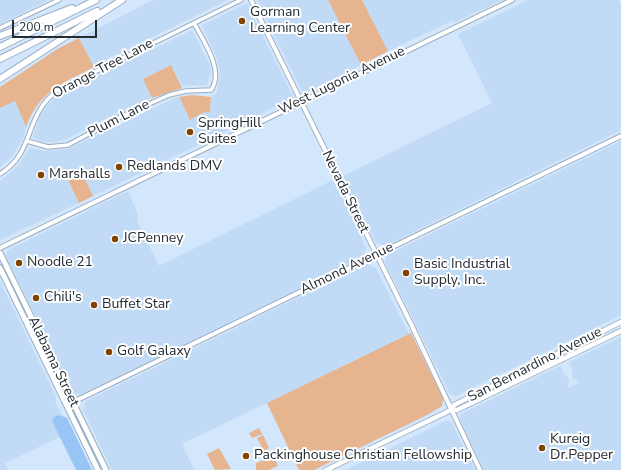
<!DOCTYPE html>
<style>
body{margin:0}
#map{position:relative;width:621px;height:470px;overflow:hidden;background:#d2e6fc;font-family:"Nunito Sans",sans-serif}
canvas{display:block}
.scale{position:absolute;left:12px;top:20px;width:85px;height:18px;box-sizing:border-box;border:2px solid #232b33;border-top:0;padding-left:5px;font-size:12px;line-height:14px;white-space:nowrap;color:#232b33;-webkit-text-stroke:3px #fff;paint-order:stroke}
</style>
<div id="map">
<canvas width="621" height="470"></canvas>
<div class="scale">200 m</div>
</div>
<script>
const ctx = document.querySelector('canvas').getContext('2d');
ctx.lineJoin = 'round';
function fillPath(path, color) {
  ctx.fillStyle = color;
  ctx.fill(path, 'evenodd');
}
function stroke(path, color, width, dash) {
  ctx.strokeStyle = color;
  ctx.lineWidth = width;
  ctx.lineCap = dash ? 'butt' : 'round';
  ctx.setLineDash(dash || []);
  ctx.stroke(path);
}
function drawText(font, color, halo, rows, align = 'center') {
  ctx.font = font + ' "Nunito Sans",sans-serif';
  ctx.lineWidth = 4;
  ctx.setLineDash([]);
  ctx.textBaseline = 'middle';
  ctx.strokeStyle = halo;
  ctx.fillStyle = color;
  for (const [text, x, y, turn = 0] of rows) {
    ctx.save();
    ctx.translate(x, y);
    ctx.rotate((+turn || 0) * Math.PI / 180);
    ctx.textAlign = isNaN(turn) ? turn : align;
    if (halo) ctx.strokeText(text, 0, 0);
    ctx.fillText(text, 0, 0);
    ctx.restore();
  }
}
fillPath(new Path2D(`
 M0,0H49L0,24Z
 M153,0H228L93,66L79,38Z
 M257,0H328L361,65L305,93L302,92Z
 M362,0H502L455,22L452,21L388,51Z
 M528,0H619L621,4V130L385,246L376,243L343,176L492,103L458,34Z
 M247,3L293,97L292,99L93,196L81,172L67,178L79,203L0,240V181L17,167L30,148L45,151L68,149L175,98L179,97L190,120L202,113L210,112L211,97L217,93L220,73L217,59L202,25Z
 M190,31L193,32L210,66L211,71L207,85L182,86L171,65L143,79L152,97L117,113L67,139L54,142L40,141L33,137L40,115L55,97Z
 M15,101L26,127L24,137L12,157L0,167V108Z
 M621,141V315L456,396L450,394L385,262L387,255Z
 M333,180L366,248L363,257L81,395L73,393L6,256L8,250L128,191L138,214L137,221L159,266Z
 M367,264L376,268L409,334L182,444L194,470H112L83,410L86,401Z
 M0,281L56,397L55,402L63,416L59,415L52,421L60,437L5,463L8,470H0Z
 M621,337V470H484L460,419L461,414L560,366L562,367L563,373L569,379L568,388L575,385L580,382L572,377V368L569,362Z
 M447,420L452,423L475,470H346Z`), '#c1dbf6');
fillPath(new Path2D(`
 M328,0H362L388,51L361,65Z
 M79,38L94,67C63,83 39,91 26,127L15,101L0,108V87L59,48Z
 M171,65L182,88L152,98L143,79Z
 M192,95L211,97L210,112L202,113L190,120L179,97Z
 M81,171L93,196L79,203L67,178Z
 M411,333L443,398L442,406L427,415L314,470H299L267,403Z
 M259,428L262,434L252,438L249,433Z
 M263,435L269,448L264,451L257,438Z
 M219,448L231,469L215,470L207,454Z
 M271,451L278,466L269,470H256V463L267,459L265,454Z`), '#e6b48f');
fillPath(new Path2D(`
 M59,415L67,418L92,470H76L52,421L54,417Z`), '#98c5f5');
const minor = new Path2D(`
 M0,28L59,0
 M27,141L48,147L68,145L122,116L169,95L186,91L211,90C225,71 203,40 194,23
 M0,174C36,152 23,116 58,90L241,0`);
const tertiary = new Path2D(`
 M251,0L412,326L480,470
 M0,248L512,0
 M67,405L621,136`);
const secondary = new Path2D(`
 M451,410L454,405L621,322
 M326,470L451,410H457L621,331`);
const primary = new Path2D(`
 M0,253L106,470
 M0,268L98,470`);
const motorway = new Path2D(`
 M0,36L72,8
 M0,47L96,0
 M0,59L97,11
 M0,79L122,0`);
stroke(minor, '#9baec3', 5.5);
stroke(tertiary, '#9baec3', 6);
stroke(secondary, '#9baec3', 6);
stroke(primary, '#9baec3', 7);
stroke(motorway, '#9baec3', 8);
stroke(minor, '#fff', 3.5);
stroke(tertiary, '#fff', 4);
stroke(secondary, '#fff', 4.5);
stroke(primary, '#fff', 5);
stroke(motorway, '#fff', 6);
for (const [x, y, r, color] of [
 [242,21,4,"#814300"],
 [190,132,4,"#814300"],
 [119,167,4,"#814300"],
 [41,175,4,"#814300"],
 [115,239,4,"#814300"],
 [19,263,4,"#814300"],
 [406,273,4,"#814300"],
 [36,298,4,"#814300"],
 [94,305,4,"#814300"],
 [109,352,4,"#814300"],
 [542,448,4,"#814300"],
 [246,456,4,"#814300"]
]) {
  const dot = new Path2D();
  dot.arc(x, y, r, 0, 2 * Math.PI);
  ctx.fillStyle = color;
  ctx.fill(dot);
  stroke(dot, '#fff', 1.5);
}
drawText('14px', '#232b33', '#fff', [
 ["Gorman",250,13],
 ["Learning Center",250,29],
 ["SpringHill",198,124],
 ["Suites",198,140],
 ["Redlands DMV",127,167],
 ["Marshalls",49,175],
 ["JCPenney",123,239],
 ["Noodle 21",27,263],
 ["Basic Industrial",414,265],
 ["Supply, Inc.",414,281],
 ["Chili's",44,298],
 ["Buffet Star",102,305],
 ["Golf Galaxy",117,352],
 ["Kureig",550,440],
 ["Dr.Pepper",550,456],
 ["Packinghouse Christian Fellowship",254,456]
], 'left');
drawText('14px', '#232b33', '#fff', [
 ["Orange Tree Lane",103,69,-28],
 ["West Lugonia Avenue",342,81,-26],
 ["Plum Lane",119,119,-27],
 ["Nevada Street",345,192,64],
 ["Almond Avenue",347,269,-26],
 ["Alabama Street",53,362,64],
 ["San Bernardino Avenue",535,365,-27]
]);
</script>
